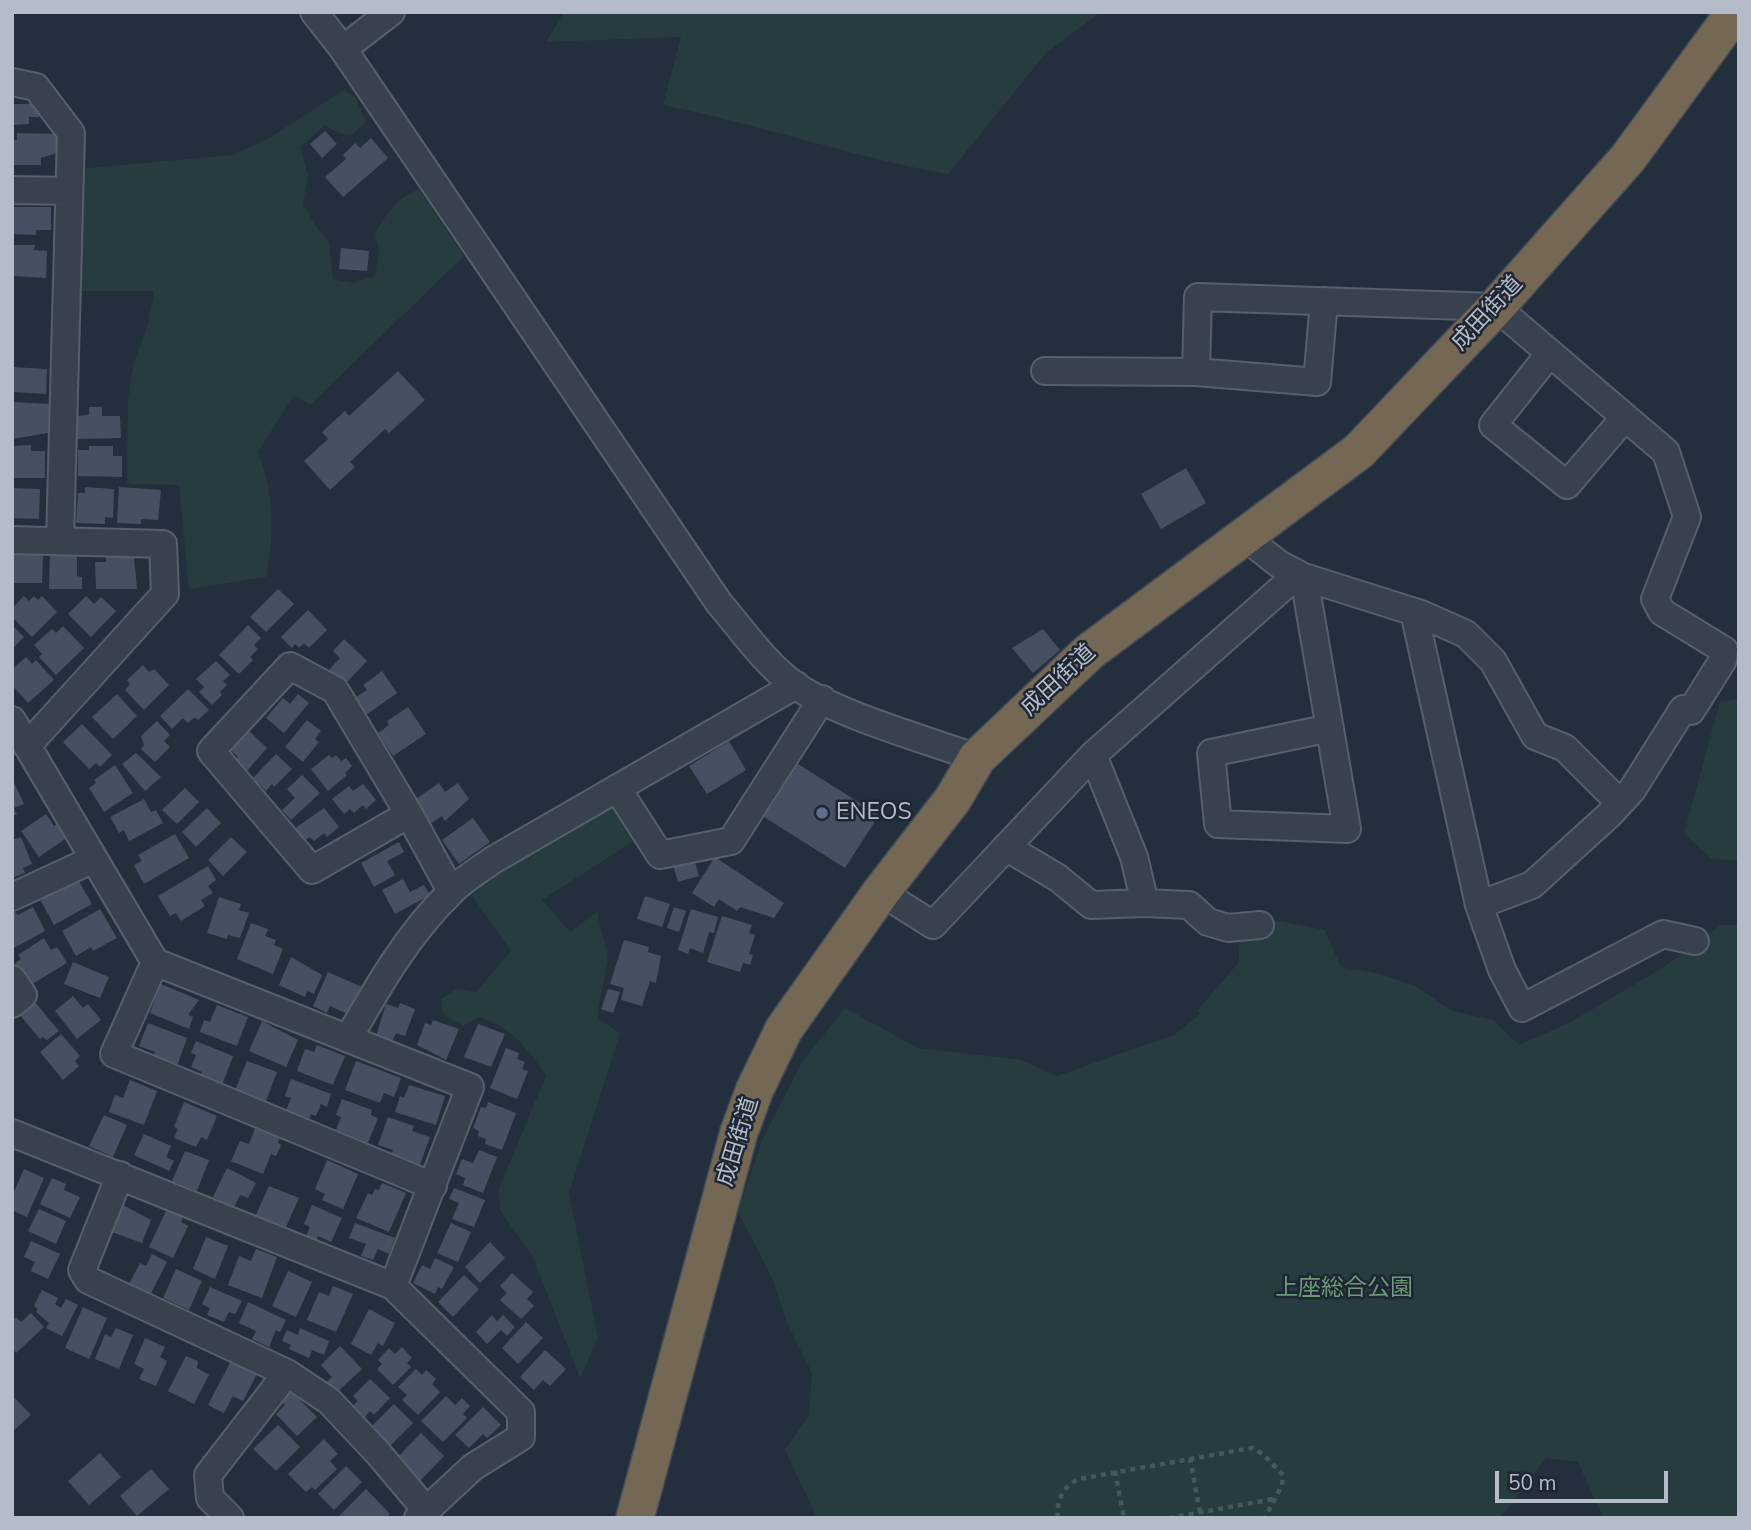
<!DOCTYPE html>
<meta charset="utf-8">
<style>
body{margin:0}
#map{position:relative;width:1751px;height:1530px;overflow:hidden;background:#242f3e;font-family:"Nunito Sans",sans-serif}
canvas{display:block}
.frame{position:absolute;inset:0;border:14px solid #b4bcc9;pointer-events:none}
.scale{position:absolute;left:1495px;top:1471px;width:173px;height:32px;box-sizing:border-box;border:4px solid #b4bcc9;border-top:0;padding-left:9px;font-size:21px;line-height:24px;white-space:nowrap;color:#b4bcc9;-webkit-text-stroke:5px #1d2633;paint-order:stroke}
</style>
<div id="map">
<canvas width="1751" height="1530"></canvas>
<div class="frame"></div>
<div class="scale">50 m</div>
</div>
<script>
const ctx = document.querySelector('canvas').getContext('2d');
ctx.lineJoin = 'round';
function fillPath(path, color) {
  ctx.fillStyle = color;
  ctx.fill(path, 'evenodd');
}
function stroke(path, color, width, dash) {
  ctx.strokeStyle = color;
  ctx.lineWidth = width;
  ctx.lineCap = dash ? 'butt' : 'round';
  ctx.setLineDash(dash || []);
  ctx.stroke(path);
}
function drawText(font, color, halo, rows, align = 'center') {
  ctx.font = font + ' "Nunito Sans","Noto Sans JP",sans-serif';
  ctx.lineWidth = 5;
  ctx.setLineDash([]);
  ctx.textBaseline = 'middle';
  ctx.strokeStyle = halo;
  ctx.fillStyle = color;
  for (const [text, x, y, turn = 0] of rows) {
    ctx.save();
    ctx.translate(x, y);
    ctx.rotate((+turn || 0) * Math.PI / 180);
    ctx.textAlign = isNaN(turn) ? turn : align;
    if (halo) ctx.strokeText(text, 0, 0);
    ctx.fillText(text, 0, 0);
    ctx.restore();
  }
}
fillPath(new Path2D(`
 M564,12H1101L1046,53L948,174C852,157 759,124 663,105L681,37L546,42Z
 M344,90L356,98L366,122L352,135L338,133L325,125L300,147L308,175L303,204L317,228L329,242L333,279L354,283L375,276L379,249L375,234C386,213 397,198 419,189L464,256L310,405L294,395L258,452C274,493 275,534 266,577L189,589L179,485L127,484L128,398L134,362L148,325L154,291H76L79,169L233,155L271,137Z
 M1739,699V861L1711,858L1684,834L1720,702Z
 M616,801L640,837L542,900L570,932L597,912L608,957L597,1018L620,1033L569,1193L598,1338L580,1378L533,1257L500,1210L499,1188L546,1076C528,1048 511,1026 478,1017L463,1026L443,1014L441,999L457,989L476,992L511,951L468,890Z
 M1238,913L1325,930L1341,967L1381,974L1415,986L1452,1011L1493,1020L1519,1045L1569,1023L1664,967L1721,925H1739V1518H1603L1578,1462L1546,1458L1500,1518H817L785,1450L809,1415L812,1373L788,1325L772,1278L738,1212L763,1138L802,1062L845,1008L918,1048L1021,1060L1057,1076L1174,1035L1200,1014L1198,1010L1239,962Z`), '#263c3f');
fillPath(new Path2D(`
 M12,104H39V117H29V124L12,125Z
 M325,131L337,144L322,158L310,144Z
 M17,133L57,134V153L41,158V165H12V140H17Z
 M371,138L388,158L343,197L325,177L346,159L343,155L355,143L360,148Z
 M12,207H51V230H36V235L12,234Z
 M12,245H35L34,250L47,251L46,278L12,276Z
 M341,248L369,251L367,271L339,269Z
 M12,367L47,369L46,394L12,392Z
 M398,371L425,400L389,433L385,429L350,462L355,467L330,490L304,461L328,439L322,432L345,411L349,416Z
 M12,402L50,404L48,433L12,439Z
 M89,407H102V416H120L121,438L77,439L76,416L89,415Z
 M31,445V451H45V478H12V446Z
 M89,446H113V456H122V477L78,476V450H89Z
 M1186,468L1206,503L1161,529L1141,494Z
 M85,487L114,489L113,518L105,517V524L76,523L78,493H85Z
 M119,487L161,490L158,520L141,519V524L117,523Z
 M12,488L40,489L39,519L12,518Z
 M12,554L43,555L42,583H12Z
 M50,555H77V576L82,577V589H49Z
 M106,557H134L137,589H96L95,562H106Z
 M278,589L294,604L266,632L250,617Z
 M24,596L29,601L34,596L38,600L42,596L57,612L32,637L12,617V608Z
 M86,596L94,604L101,597L116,611L91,637L68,614Z
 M308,610L327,630L309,648L304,643L299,648L295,644L292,648L281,637Z
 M12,625L24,637L12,649Z
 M248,625L261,638L254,645L258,649L250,657L253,660L239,674L219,655Z
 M63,626L84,648L56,675L39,657L42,654L34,645L52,629L56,633Z
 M1043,629L1060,650L1033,673L1012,648Z
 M344,639L367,661L345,684L329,670L340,658L333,651Z
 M26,657L32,664L36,660L54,680L28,703L12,685V669Z
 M216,661L230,675L223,681L227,685L220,692L222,695L212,705L199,692L204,687L196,679Z
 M143,665L149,672L154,669L169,685L144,710L125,690L130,684L127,680Z
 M382,671L397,693L366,715L355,698L367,690L363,685Z
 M188,689L209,710L198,720L195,717L188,723L183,718L172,729L160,716Z
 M117,694L137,716L113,739L92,717Z
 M298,694L309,703L284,733L266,718L283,698L290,704Z
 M408,707L426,734L393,756L378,733L389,725L387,721Z
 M307,720L321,731L315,739L319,742L303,762L285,747Z
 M157,721L170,735L164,741L170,747L155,762L141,749L144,745L141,736Z
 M82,724L112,755L100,767L96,763L89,769L63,742Z
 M249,731L267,748L246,772L234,761L238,757L231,750Z
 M729,741L746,770L707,794L689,766Z
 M136,753L161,777L145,791L122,764Z
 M276,754L292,769L274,787L272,784L266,791L253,778Z
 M329,755L332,758L336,755L341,761L346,758L352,766L345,773L347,775L328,791L311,769Z
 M798,764L879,815L845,868L764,817Z
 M115,765L133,793L104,812L89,788L96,783L94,780Z
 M302,775L320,793L291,820L282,810L295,798L287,789Z
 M12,778L24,804L14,808L17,814L12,816Z
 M439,783L445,792L458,783L469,799L445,821L442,816L429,825L413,801Z
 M363,784L376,800L366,809L363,805L354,813L350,809L344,814L332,799L349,786L353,791Z
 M185,788L199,802L177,824L162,810Z
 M144,799L151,812L156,810L163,823L129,841L124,830L119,833L110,817Z
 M207,808L221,823L196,847L182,832Z
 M324,808L339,827L327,837L324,833L314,841L310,837L304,841L294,829Z
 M46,814L54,826L58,823L68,837L39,857L21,831Z
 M473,818L490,842L459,864L442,840Z
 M175,834L189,858L144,884L134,865L142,861L138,855Z
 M21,837L32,864L23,868L25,873L12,878V840Z
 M231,837L247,852L223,876L208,860Z
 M399,842L404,852L387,861L395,875L374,887L361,863Z
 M715,857L784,903L774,918L740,907L737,911L719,899L714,907L692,893Z
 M694,859L699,876L678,882L673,865Z
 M208,866L216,880L208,886L213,893L201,900L205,906L181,921L176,913L170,916L158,896Z
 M77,878L92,904L54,925L40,899Z
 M403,879L410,892L424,885L430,895L395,914L382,890Z
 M645,896L670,904L662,927L637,919Z
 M219,897L241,904L239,910L249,913L240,938L228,935L227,939L207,933Z
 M33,907L45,931L12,949V909L18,915Z
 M674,907L686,911L679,932L667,928Z
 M100,909L117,938L93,951L91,947L76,956L62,931Z
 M691,909L718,917L714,933L709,932L703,953L690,948L688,954L678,950Z
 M722,916L752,925L749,933L755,935L749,954L753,955L750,965L743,963L740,972L707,962Z
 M251,923L268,929L265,936L276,940L274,945L283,949L273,974L237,959Z
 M44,938L51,950L57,947L67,963L29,986L15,963L21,959L18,955Z
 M624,940L649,947L648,952L661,956L656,983L650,981L642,1006L621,1000L624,988L610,984Z
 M291,957L322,975L314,994L307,991L305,997L279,985Z
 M73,962L109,977L100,998L64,984Z
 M328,972L362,987L350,1015L330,1006L327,1013L313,1006Z
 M161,984L199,1000L188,1015L193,1017L189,1029L150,1013Z
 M608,989L620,992L613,1013L601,1009Z
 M73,996L83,1008L88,1004L101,1020L77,1039L55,1011Z
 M34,1001L59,1031L47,1040L43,1037L40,1039L19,1014Z
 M400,1003L415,1009L405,1036L396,1033L392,1042L376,1036L386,1004L398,1008Z
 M217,1005L248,1017L237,1046L200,1032L204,1020L210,1022Z
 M433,1020L459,1029L446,1060L417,1045L425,1023L431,1025Z
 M262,1021L298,1040L286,1067L249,1051Z
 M148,1023L187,1038L177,1066L153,1057L155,1052L139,1046Z
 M478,1024L505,1034L491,1067L464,1057Z
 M61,1034L80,1056L75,1061L79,1066L63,1080L40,1052Z
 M196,1041L233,1056L222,1085L200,1077L202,1072L191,1067L196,1055L191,1053Z
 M317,1045L345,1056L333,1085L297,1071L305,1049L314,1052Z
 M506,1048L519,1053L517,1059L525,1062L522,1069L528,1071L517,1099L490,1088Z
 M247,1061L277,1072L266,1101L235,1090Z
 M356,1061L401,1078L394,1097L384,1093L380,1103L345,1090Z
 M291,1079L331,1094L327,1107L321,1104L316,1116L311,1114L309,1119L286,1111L291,1098L285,1096Z
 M130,1080L157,1091L144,1125L109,1112L115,1095L123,1098Z
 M409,1085L445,1096L436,1125L395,1112L400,1096L404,1098Z
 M342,1099L372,1110L371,1115L378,1118L368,1143L336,1130L341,1117L336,1115Z
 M184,1102L217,1116L207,1140L201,1137L196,1147L174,1138L178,1129L174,1127Z
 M488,1102L516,1113L502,1150L485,1144L486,1139L478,1136L479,1131L473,1128L481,1107L486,1108Z
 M104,1115L127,1125L113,1157L89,1146Z
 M388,1117L414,1126L412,1131L430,1137L420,1165L391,1155L393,1150L378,1145Z
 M255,1128L279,1138L278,1143L281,1145L276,1156L271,1154L263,1174L231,1161L240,1141L249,1144Z
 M144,1134L171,1146L166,1157L174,1161L169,1171L134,1155Z
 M479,1150L497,1157L483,1193L463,1185L465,1178L456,1174L462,1159L473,1163Z
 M185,1151L209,1160L197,1191L172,1181Z
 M327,1160L358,1174L343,1209L322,1200L325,1194L315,1189Z
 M227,1168L256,1183L248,1198L240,1195L234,1207L213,1197Z
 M24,1169L44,1178L27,1217L12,1210V1196Z
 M52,1178L66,1184L64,1190L80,1197L70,1218L40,1204Z
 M382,1183L406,1193L389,1232L356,1218L368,1193L372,1195L375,1189L379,1190Z
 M269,1186L299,1198L285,1229L255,1217Z
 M454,1188L485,1200L474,1227L452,1219L459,1203L449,1199Z
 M123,1205L151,1220L142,1243L112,1232Z
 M312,1205L342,1218L331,1242L318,1236L316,1241L306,1237L310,1227L304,1224Z
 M39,1209L66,1221L56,1244L28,1231Z
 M167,1209L183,1217L181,1222L188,1226L173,1258L149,1247Z
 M355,1223L395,1238L389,1254L378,1249L373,1260L361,1256L366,1244L349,1238Z
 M451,1223L471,1232L458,1262L437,1253Z
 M206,1237L228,1246L215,1279L193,1269Z
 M31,1241L60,1254L48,1279L31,1271L35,1262L24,1257Z
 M490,1242L505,1258L480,1283L465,1267Z
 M256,1249L277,1257L262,1298L228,1285L239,1256L251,1261Z
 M152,1254L167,1262L150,1295L129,1284L140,1263L146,1266Z
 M435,1258L454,1267L442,1289L438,1287L435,1294L413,1283L422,1265L430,1269Z
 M176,1269L202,1281L189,1310L163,1298Z
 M288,1271L312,1282L296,1317L272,1306Z
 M512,1273L533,1292L527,1299L534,1306L521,1319L500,1300L507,1293L500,1286Z
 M464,1275L479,1289L453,1317L438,1302Z
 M333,1286L353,1294L336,1332L307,1320L319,1292L329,1296Z
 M210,1287L242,1301L235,1314L229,1312L224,1322L207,1315L210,1308L202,1304Z
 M42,1290L58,1298L55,1304L61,1308L66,1299L78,1305L62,1336L46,1328L49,1323L36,1312L38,1309L34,1306Z
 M248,1302L286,1320L280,1332L276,1330L269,1347L252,1339L256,1331L239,1323Z
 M83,1307L107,1318L89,1359L65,1348Z
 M369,1309L395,1323L383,1346L378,1343L371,1355L351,1344Z
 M31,1313L44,1327L16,1353L12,1348V1321L16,1317L21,1322Z
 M492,1315L497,1321L503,1315L515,1327L507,1336L501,1330L487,1344L476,1332Z
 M526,1322L543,1338L518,1364L502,1348Z
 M116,1328L133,1335L119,1369L95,1359L105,1334L111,1337Z
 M300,1328L329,1341L324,1355L312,1350L309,1358L289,1349L291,1345L282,1341L287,1330L298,1335Z
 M145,1338L165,1347L160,1357L167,1361L156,1386L139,1379L144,1369L134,1364Z
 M340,1346L362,1369L337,1392L327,1382L332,1377L321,1365Z
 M402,1347L412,1358L407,1363L411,1367L393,1385L377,1369L382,1364L378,1360L389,1348L395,1354Z
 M545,1350L566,1369L550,1386L543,1380L534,1390L520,1377Z
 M186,1356L198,1361L197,1368L209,1375L194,1404L168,1391Z
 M232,1359L258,1372L243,1401L233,1396L224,1413L208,1405Z
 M416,1369L422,1375L426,1370L436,1379L432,1384L440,1392L418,1415L402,1400L407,1395L398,1387Z
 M370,1379L390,1398L374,1415L370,1411L364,1418L352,1407L358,1401L353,1396Z
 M291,1391L317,1417L297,1436L276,1414L285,1405L281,1401Z
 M12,1395L31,1415L12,1432Z
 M446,1396L455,1405L462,1398L470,1406L463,1414L467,1418L443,1442L421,1421Z
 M394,1404L413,1423L387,1449L368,1430Z
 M483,1407L501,1425L487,1438L483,1434L469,1448L455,1435Z
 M278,1425L300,1447L276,1471L253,1449Z
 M421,1433L444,1456L419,1482L396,1459Z
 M324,1439L338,1454L330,1461L337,1469L315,1490L312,1487L306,1492L288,1474Z
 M100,1453L121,1477L89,1505L68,1481Z
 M346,1466L362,1482L334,1510L318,1494Z
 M151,1469L169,1489L137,1516L120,1496Z
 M366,1489L390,1514L386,1518H337Z`), '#455162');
const minor = new Path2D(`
 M314,12L343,49L719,603C742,630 766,665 796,686C841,716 924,739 977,758
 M343,49L391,12
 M12,82L36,87L71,133L60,541
 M12,190L68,191
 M1550,353L1493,425L1567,485L1625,417
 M1045,371L1196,372L1198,297L1496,307L1666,452L1687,517L1655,599L1662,612L1724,650L1723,660L1691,711L1683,709L1632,790L1609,815L1532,885L1479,905
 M1196,372L1317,382L1324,301
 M1246,538L1279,564L1304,577L1421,614L1466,634L1493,661L1535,736L1565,748L1620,803
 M12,540L163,544L165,594L27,746
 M1304,577L1347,829L1218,824L1211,753L1330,728
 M1414,612L1479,905L1502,970L1522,1008L1663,934L1695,941
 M12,720L155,962L470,1087L393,1286
 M1093,755L1134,857L1145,903
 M617,788L660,855L731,841L822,699
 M409,814L312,870L211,751L290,666L335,690L409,814L451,891
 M1006,847L1058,878L1091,905L1145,903L1189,905L1208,922L1228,928L1260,925
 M881,892L933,925L1093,755L1298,574
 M12,897L94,859
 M155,962L114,1054L433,1186
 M12,979L23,995L12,1004
 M348,1039C377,988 407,935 450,893C462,880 479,870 493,860L796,685
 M12,1133L393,1286L521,1412V1437L473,1467L418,1518
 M120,1175L82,1270L88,1280L287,1373L329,1401L378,1453L426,1510
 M230,1518L210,1498L208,1475L287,1373`);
const highway = new Path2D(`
 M635,1518L739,1132L755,1089L784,1029L881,892L953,799L977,758L1089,652L1359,451L1496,307L1628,158L1735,12`);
stroke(minor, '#565f6c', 30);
stroke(highway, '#434c59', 40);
stroke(new Path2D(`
 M1190,1458L1201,1518
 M1115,1471L1124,1518
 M1058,1518C1055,1502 1064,1485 1079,1479L1252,1448L1263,1454L1283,1475L1282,1485L1265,1518
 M1169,1518L1274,1499`), '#44595c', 4.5, [5, 5]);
stroke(minor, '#38414e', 26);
stroke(highway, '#746855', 37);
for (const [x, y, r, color] of [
 [822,813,7,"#5c6f8a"]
]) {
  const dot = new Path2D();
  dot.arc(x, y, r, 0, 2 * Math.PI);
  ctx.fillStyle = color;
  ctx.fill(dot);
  stroke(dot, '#1d2633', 2.5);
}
drawText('23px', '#b4bcc9', '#1d2633', [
 ["成田街道",1488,314,-47],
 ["成田街道",1059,681,-43],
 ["成田街道",739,1142,-73]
]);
drawText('23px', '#b4bcc9', '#1d2633', [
 ["ENEOS",836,813]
], 'left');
drawText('23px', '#6b9a76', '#1d2633', [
 ["上座総合公園",1344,1289]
]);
</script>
